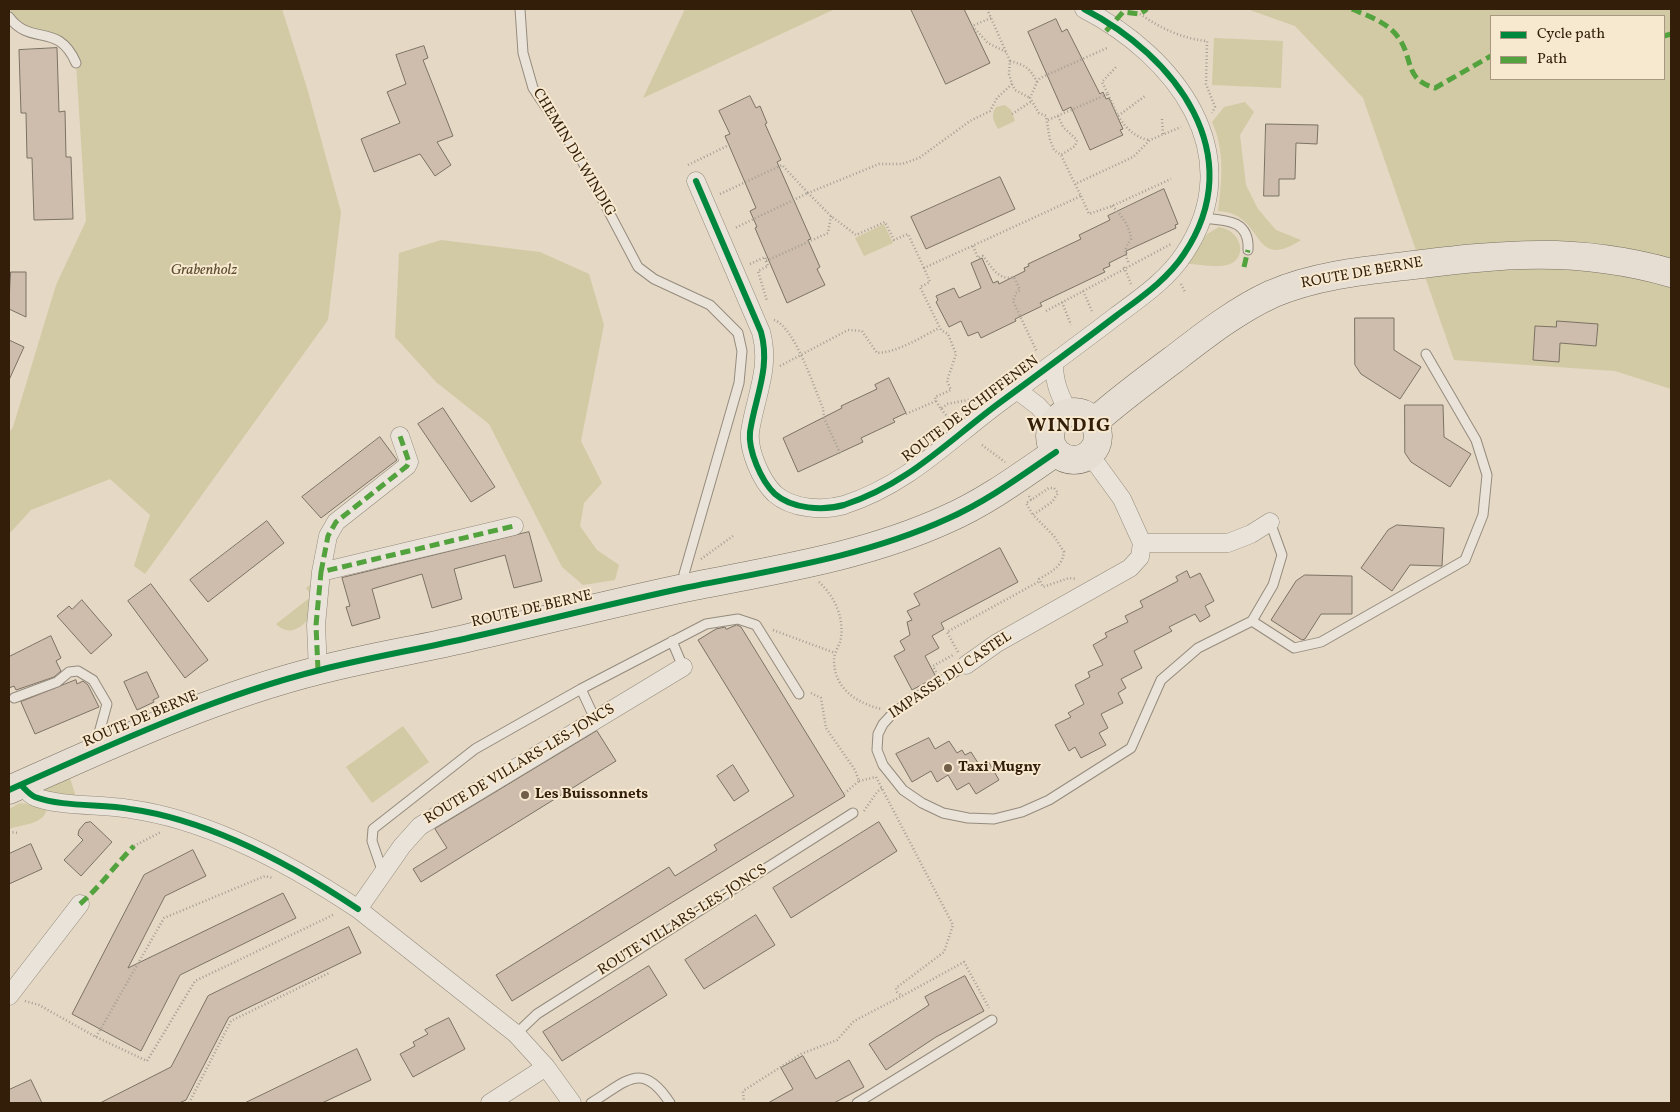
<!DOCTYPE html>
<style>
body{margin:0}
#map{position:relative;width:1680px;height:1112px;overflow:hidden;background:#e5d8c4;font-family:Vollkorn,serif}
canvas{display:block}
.frame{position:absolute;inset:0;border:10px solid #321e09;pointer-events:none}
.legend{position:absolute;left:1490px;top:15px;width:175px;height:65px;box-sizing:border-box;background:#f7e8d0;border:1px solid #a89780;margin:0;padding:6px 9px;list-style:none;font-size:15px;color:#321e09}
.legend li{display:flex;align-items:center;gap:10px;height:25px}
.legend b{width:25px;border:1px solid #a89780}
</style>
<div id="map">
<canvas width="1680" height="1112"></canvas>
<div class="frame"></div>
<ul class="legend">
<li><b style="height:6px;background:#00873e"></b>Cycle path</li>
<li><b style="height:6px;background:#52a23e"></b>Path</li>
</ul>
</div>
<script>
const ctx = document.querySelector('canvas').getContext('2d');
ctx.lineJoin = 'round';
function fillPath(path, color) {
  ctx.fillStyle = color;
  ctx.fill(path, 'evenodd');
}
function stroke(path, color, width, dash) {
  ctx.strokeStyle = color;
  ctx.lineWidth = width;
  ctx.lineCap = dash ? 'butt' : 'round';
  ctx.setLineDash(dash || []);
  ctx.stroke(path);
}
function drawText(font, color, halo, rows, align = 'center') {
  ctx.font = font + ' Vollkorn,serif';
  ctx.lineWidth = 4;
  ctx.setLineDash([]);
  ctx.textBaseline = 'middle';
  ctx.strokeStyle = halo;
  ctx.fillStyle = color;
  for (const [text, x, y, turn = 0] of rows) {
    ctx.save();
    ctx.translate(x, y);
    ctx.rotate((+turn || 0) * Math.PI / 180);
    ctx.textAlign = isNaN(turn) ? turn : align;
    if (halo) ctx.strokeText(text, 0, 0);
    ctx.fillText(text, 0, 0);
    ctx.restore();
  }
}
fillPath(new Path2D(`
 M9,9H282L307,88L341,212L328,320L145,574L134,566L150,515L110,479L31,510L9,534V433L13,427L56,285L86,221L76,63L72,53L9,17Z
 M685,9H835L643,98Z
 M1247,9H1671V389L1615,371L1454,360L1363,98L1295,26ZM1491,16H1664V79H1491Z
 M1214,38L1283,41L1281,88L1212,85Z
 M1245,102L1254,112L1240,135L1246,185L1258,209L1276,230L1301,240C1250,273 1266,213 1218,211C1222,181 1225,150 1212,122L1224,107Z
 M1005,105L1011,110L1015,121L998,129C994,121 990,116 996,107Z
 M884,224L893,243L864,256L855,238Z
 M1219,227C1243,231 1248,260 1227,265C1216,268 1199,264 1187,264L1207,234Z
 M441,240L540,252L589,274L604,325L581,441L602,483L584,503L580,526L597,550L619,565L615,580L583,585L562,567L489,424L436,382L395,337L399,253Z
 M314,582L311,617C300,628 290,637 276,624L312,596L306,588Z
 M403,726L429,762L372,803L346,767Z
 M70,778L76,797L39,792Z
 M20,803L47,807C46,825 22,824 9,829V809Z`), '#d2caa4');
const building = new Path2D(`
 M911,9H964L990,63L946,84Z
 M1056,19L1062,32L1067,29L1100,94L1103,92L1106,99L1109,98L1123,129L1120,130L1123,135L1090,150L1071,107L1063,111L1028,32Z
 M424,46L428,58L423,60L453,136L437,142L451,165L435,176L420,154L374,172L361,139L400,123L387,92L406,84L396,55Z
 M57,48L59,112L65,111L66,157H71L73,219L34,220L32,158H27L26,113H21L19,50Z
 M750,96L756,108L760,106L767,123L765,124L781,160L777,162L811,239L808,240L820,267L817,269L825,285L787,303L755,228L757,227L750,211L756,208L725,136L730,134L719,111Z
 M1266,124L1318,125L1317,144L1296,143L1295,179H1279V196H1264Z
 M1000,177L1015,209L926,249L911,217Z
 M1164,189L1178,224L1175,225L1176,228L1126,251L1127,254L1109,263L1110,266L1103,269L1105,272L1040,303L1042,306L1015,319L1016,321L981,338L978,332L968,336L961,321L949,327L936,302L938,300L936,296L954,288L959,298L981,288L971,263L982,258L993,283L998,281L999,284L1025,271L1024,268L1029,266L1028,264L1081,239L1079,235L1110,220L1108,216Z
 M11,272H26V317L9,309Z
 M1355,318H1394V350L1421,367L1400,399L1361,374L1355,365Z
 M1557,321L1598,324L1596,346L1560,343L1559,362L1533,360L1535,326L1556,327Z
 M9,340L24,347L9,380Z
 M889,378L906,413L893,419L895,422L861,438L863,442L798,472L783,438L842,408L841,406L877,389L875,385Z
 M1405,405H1443L1444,437L1471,454L1450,487L1411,462L1405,453Z
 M443,408L495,487L471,502L418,424Z
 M380,437L397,460L321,518L302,497Z
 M267,521L284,543L208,602L190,580Z
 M1397,525L1444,528L1442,566L1410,565L1392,591L1361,568L1388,530Z
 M529,532L542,581L514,588L505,555L454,569L462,599L432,608L422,574L372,589L380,618L352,626L346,607L350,606L342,578Z
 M1000,548L1018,582L941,623L944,629L932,636L939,648L925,656L936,677L912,690L894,656L905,650L900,641L910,635L907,622L912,620L907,611L920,605L914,594Z
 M1187,571L1190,578L1200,573L1214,601L1205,606L1210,616L1200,622L1195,614L1169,627L1172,631L1134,651L1142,668L1121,679L1126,688L1118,693L1123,703L1101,714L1108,728L1099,733L1106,745L1081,758L1075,747L1069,751L1055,725L1071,717L1068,713L1084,704L1075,685L1090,677L1088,672L1103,665L1093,645L1107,637L1105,633L1128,622L1125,616L1143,607L1140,601L1178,581L1176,577Z
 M1305,575L1352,576V614H1321L1305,639L1302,640L1271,620L1296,581Z
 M151,584L208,660L185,678L128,601Z
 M82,600L112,635L91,654L57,616L69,606L72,609Z
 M737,625L741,627L845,796L512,1001L496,975L669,867L675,876L717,850L714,845L794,796L698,640L716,629L725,627L726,629Z
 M51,636L61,658L56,661L61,671L54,677L16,690L14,686L9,688V657Z
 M147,672L159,697L153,700L154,702L137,710L124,682Z
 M76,680L77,684L83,681L88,685L99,707L35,734L21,702Z
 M597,731L616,761L421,882L413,869L447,848L435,829Z
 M929,738L935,749L949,741L957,753L962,750L965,755L971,752L980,766L988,761L999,780L976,794L969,783L957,790L948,775L937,782L931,771L912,782L896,754Z
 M733,765L749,791L734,801L717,776Z
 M91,822L112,842L81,876L64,860L83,840L78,835L79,830L85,823Z
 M879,822L897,851L791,918L773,888Z
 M31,844L42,869L9,884V854Z
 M193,850L206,876L165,896L128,968L283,893L296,918L180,975L141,1051L72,1014L144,875Z
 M756,915L775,945L704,989L685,960Z
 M349,927L361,953L229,1017L186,1100L179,1103H100L171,1067L208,996Z
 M649,966L667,995L562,1061L543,1032Z
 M965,976L984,1011L936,1037L886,1070L869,1044L929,1005L925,997Z
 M449,1018L465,1049L413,1077L400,1054L415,1046L413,1042L428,1034L425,1030Z
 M357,1049L371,1080L322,1103H245Z
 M803,1056L816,1079L849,1060L864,1087L834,1103H768L793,1089L781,1068Z
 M31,1080L42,1103H9V1090Z`);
fillPath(building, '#cebdad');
stroke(building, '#7b7264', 1);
const service = new Path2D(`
 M520,9L523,53L533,88L582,161L638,267L654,279L710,305L738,333L742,351L739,383L684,574V585
 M9,17C31,47 58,21 76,63
 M1201,218C1224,220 1250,219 1248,250
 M1252,621L1294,648L1321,642L1465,560L1483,515L1487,475L1476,440L1426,354
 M672,641L683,667
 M966,665L894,712L883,724L878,734L877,750L883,765L903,790L922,803L943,813L968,818L994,819L1022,812L1049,800L1131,748L1161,680L1198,648L1252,621L1273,585L1282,555L1270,522
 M581,689L595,719
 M14,698L57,682L69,672L78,671L93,680L107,704L99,733L103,745
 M383,873L372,841L373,829L475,749L581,689L706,624L738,619L756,625L799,694
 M516,1034L537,1014L853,813
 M591,1103C626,1082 642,1059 670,1103
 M857,1103L992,1020`);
const minor = new Path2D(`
 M696,181L761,332C771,368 755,397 750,432C748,450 761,481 775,494C792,509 823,511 844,505C909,484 950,439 1002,401C1040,373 1078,345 1116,316C1140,298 1167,280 1184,254C1251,154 1175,56 1084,9
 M1054,364C1054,383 1060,396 1069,413
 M1017,390L1038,406L1054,424
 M1090,455L1122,499L1142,543
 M321,572L328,536L336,522L407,466L409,462L400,436
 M966,665L997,643L1130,568L1140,557L1142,543H1228L1251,534L1270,522
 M318,670L316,625L321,572L514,526
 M21,785C25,789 30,795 35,797C62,807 101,804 130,809C209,820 292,865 358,909L516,1034L546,1067L572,1103
 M358,909L402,846L420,826L683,667
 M9,996L80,904
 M490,1103L546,1067`);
const primary = new Path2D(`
 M1050 436a24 24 0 1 1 48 0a24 24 0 1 1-48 0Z
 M1094,422C1120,399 1147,379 1174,359C1205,335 1237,310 1272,294C1314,276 1360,271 1405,266C1502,254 1575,246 1671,273
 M9,790C110,745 212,697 320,670C370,657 422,649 472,637C543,621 613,603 684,588C773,570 864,557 947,519C986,502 1021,476 1056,452`);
stroke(service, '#958b7d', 11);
stroke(minor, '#958b7d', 19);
stroke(primary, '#7b7264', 29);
stroke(new Path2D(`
 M1140,14C1160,28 1183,39 1207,41L1206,84L1215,107L1212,113
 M991,18L972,26L988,43L1006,52
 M1010,61C1025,65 1030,68 1037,82L1030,98L1039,113L1046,116L1050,140L1054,150L1061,155L1075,184
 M1037,82L1040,78L1107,48
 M1012,84L1015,90L1030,98
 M1108,94L1118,116L1145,96
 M1012,114L1032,101
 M1058,116L1063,127L1077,140L1075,146L1061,155
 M1118,116C1126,128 1134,137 1149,140
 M1162,119L1163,135
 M1048,120L1108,94L1102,82L1117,66
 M688,165L729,145
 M720,194L782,165L808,193L735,228
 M1081,196L1089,214L1112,206L1171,179
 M1112,206C1121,214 1130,227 1131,239C1124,249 1124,252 1129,264
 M973,246L978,258L983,256C992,267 998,281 1014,277L1020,290L1016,293L1013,301L1037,352
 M766,261L768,266L758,271L767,301
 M750,264L765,257L766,261L828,233L831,216
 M1124,267L1131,284
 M924,268L908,234L894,240L885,222L856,235L831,216L808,193L879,164H902L919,158L970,121L990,111L997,98L1012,84L1009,74L1010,61L987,9
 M1181,284L1185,292
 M1083,291L1092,311
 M1062,302L1071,325
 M1046,311L1171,244
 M774,320C795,327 814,388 823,408L824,418L841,455
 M780,366L848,330L862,331L877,353C899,352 921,337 939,328
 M936,401L941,409L947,404L978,398
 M941,409L951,421
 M906,414L936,401L935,397L951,390L947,381L956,354L948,334L941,330L920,287L930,282L924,268L1081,196L1075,184L1133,157L1150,140L1181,127
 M982,445L1005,462
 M1029,496L1031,500L1049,488H1054L1058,493L1052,502L1033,515L1054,536L1064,552C1062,567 1051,572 1039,579L1043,587L1069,578L1077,579
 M1031,500L1026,503L1033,515
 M701,559L733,536
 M819,582C834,596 844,616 841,638C840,645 834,652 834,660C834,688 856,703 881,709
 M773,630L835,653
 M958,652L947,632L1040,581
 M936,672L933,666L953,655
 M811,693L821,698L826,728L855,770L859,781L845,793
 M859,781L876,777L953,925L944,952L896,988L897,992L902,996L964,962L989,1008
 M864,811L877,792L882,788
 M9,832L19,833
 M134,846L161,832
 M25,1001L39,1005L96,1037L147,1061L195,981L335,914
 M96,1037L164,918L265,876L273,878
 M189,1103L231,1021L329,973
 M744,1103L743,1091L801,1054L837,1040L854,1021L902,996`), '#a69f95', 2.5, [1, 2.5]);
stroke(service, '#e9e3d9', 9);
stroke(minor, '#e9e3d9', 18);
stroke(primary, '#e6ded2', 28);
stroke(new Path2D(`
 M1352,9C1368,16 1387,22 1398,37C1414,58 1403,79 1435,88L1491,56
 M1106,31L1123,12L1140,14L1147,9
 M1664,36L1671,34
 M1244,267L1248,250
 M321,572L328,536L336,522L407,466L409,462L400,436
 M318,670L316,625L321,572L514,526
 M80,904C100,887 115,865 134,846`), '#52a23e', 5, [10, 5]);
stroke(new Path2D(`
 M696,181L761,332C771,368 755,397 750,432C748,450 761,481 775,494C792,509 823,511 844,505C909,484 950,439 1002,401C1040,373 1078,345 1116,316C1140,298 1167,280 1184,254C1251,154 1175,56 1084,9
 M21,785C25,789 30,795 35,797C62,807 101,804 130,809C209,820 292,865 358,909
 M9,790C110,745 212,697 320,670C370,657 422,649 472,637C543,621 613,603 684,588C773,570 864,557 947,519C986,502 1021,476 1056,452`), '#00873e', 6);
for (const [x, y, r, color] of [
 [948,768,5,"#715f4a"],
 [525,795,5,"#715f4a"]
]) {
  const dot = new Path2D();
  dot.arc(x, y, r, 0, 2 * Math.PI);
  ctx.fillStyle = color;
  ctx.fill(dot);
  stroke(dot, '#f7e8d0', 2);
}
drawText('15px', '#321e09', '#f7e8d0', [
 ["CHEMIN DU WINDIG",573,153,59],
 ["ROUTE DE BERNE",1362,274,-10],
 ["ROUTE DE SCHIFFENEN",971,410,-37],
 ["ROUTE DE BERNE",532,610,-13],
 ["IMPASSE DU CASTEL",951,676,-34],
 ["ROUTE DE BERNE",141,720,-23],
 ["ROUTE DE VILLARS-LES-JONCS",520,765,-31],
 ["ROUTE VILLARS-LES-JONCS",683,921,-32]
]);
drawText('italic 15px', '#5d4e2f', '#f7e8d0', [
 ["Grabenholz",204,271]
]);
drawText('bold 15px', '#321e09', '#f7e8d0', [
 ["Taxi Mugny",958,768],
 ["Les Buissonnets",535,795]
], 'left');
ctx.letterSpacing = '1px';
drawText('bold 20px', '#321e09', '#f7e8d0', [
 ["WINDIG",1069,427]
]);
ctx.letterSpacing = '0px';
</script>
